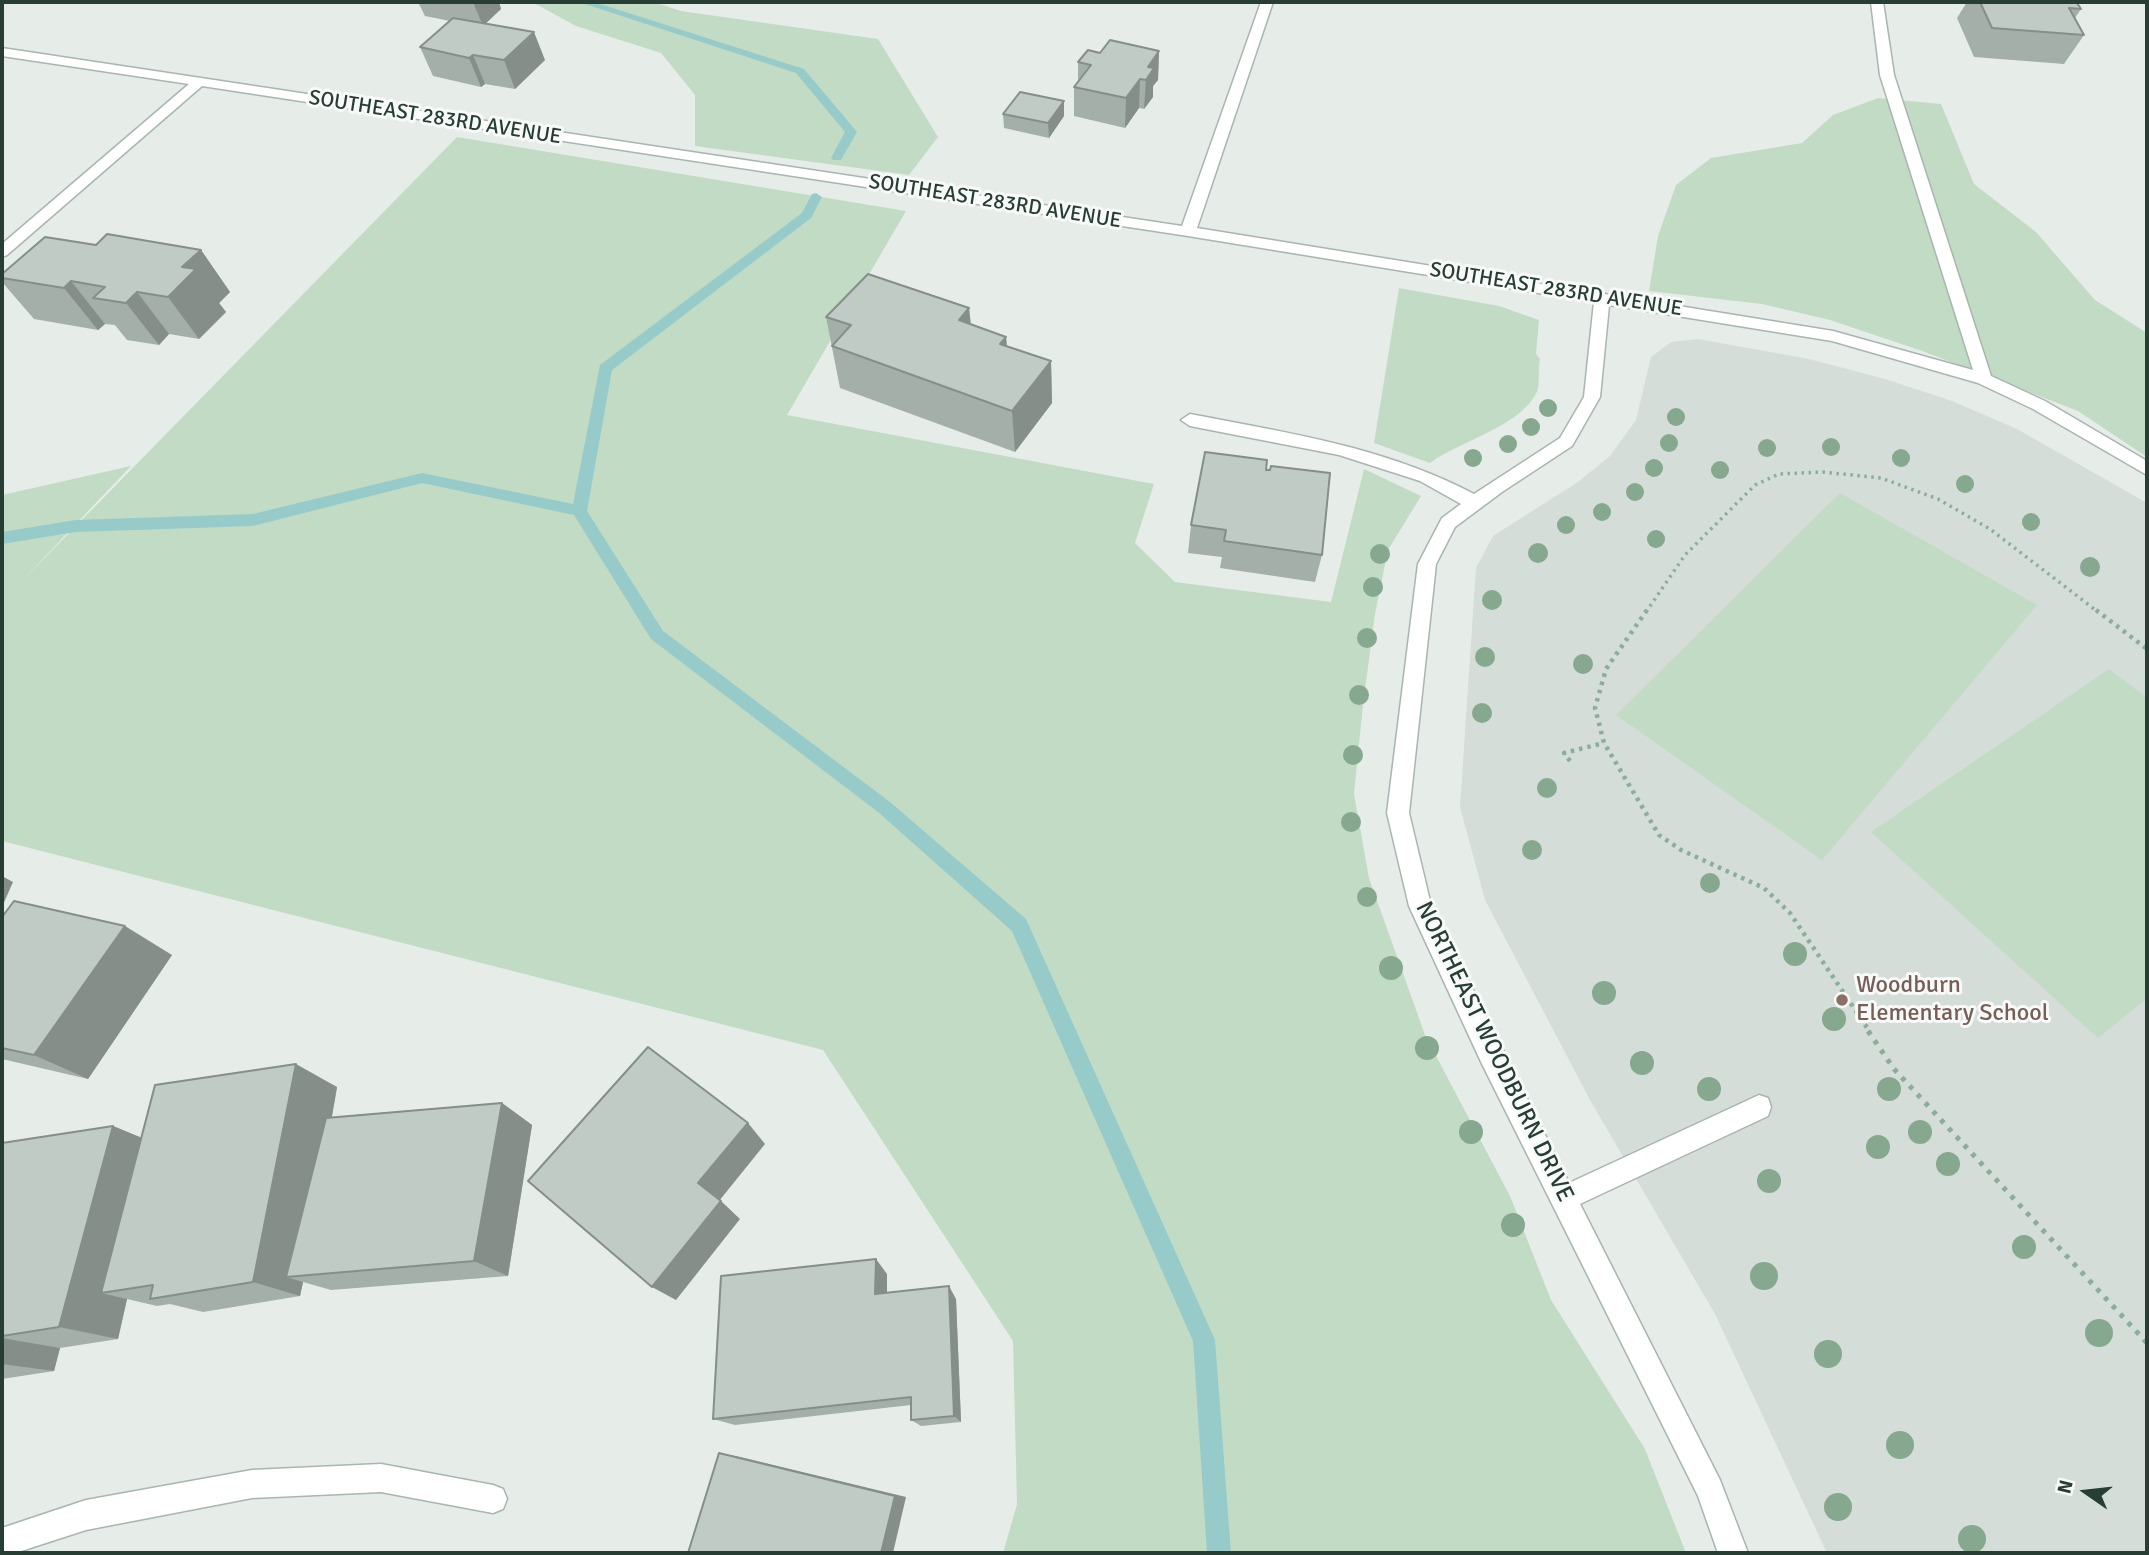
<!DOCTYPE html>
<style>
body{margin:0}
#map{position:relative;width:2149px;height:1555px;overflow:hidden;background:#e6ede9;font-family:Signika,sans-serif}
canvas{display:block}
.frame{position:absolute;inset:0;border:4px solid #273e34;pointer-events:none}
.north{position:absolute;left:2051px;top:1457px;width:70px;height:70px;-webkit-text-stroke:5px #f7faf8;paint-order:stroke;rotate:284deg;font-size:19px;font-weight:700;line-height:28px;text-align:center;color:#273e34}
.north::after{content:'';display:block;margin:auto;width:24px;height:32px;background:#273e34;clip-path:polygon(50% 0,100% 100%,50% 72%,0 100%)}
</style>
<div id="map">
<canvas width="2149" height="1555"></canvas>
<div class="frame"></div>
<div class="north">N</div>
</div>
<script>
const ctx = document.querySelector('canvas').getContext('2d');
ctx.lineJoin = 'round';
function fillPath(path, color) {
  ctx.fillStyle = color;
  ctx.fill(path, 'evenodd');
}
function stroke(path, color, width, dash) {
  ctx.strokeStyle = color;
  ctx.lineWidth = width;
  ctx.lineCap = dash ? 'butt' : 'round';
  ctx.setLineDash(dash || []);
  ctx.stroke(path);
}
function drawText(font, color, halo, rows, align = 'center') {
  ctx.font = font + ' Signika,sans-serif';
  ctx.lineWidth = 6;
  ctx.setLineDash([]);
  ctx.textBaseline = 'middle';
  ctx.strokeStyle = halo;
  ctx.fillStyle = color;
  for (const [text, x, y, turn = 0] of rows) {
    ctx.save();
    ctx.translate(x, y);
    ctx.rotate((+turn || 0) * Math.PI / 180);
    ctx.textAlign = isNaN(turn) ? turn : align;
    if (halo) ctx.strokeText(text, 0, 0);
    ctx.fillText(text, 0, 0);
    ctx.restore();
  }
}
fillPath(new Path2D(`
 M1698,339L1809,359L1885,379L1952,401L2017,429L2147,503V1553H1827L1715,1314L1590,1100L1485,900L1460,807L1476,568L1493,536L1578,482L1610,456L1636,420L1651,357L1671,342Z`), '#d5ddd8');
fillPath(new Path2D(`
 M532,2H653L681,11L878,39L938,137L909,175L695,146V95L661,53L576,26Z
 M1878,98L1941,104L1974,184L2036,232L2095,300L2147,333V457L2078,411L1925,352L1830,320L1762,304L1649,291L1658,236L1676,185L1711,158L1802,143L1833,115Z
 M457,137L906,211L787,415L1154,484L1135,543L1175,582L1331,602L1364,469L1421,496L1388,550L1375,614L1363,705L1354,794L1369,878L1425,1035L1510,1196L1551,1300L1645,1449L1686,1553H1003L1017,1504L1013,1341L823,1050L2,841V495L131,466L21,582Z
 M1399,288L1499,306L1539,320L1536,354L1540,359C1538,369 1540,383 1537,392C1520,427 1461,440 1430,463L1374,443Z
 M1840,493L2037,605L1822,860L1616,715Z
 M2109,669L2147,698V998L2098,1038L1871,832Z`), '#c2dbc5');
fillPath(new Path2D(`
 M579,2H594L804,69L857,132L841,160H833L831,158L845,132L796,73Z
 M816,193L822,197L811,218L612,370L587,511L663,631L890,802L1026,919L1215,1340L1231,1553H1207L1193,1341L1012,931L878,812L651,639L574,515L422,483L253,526L76,532L2,544V532L76,520L253,514L422,473L573,504L600,365L802,213L812,194Z`), '#96cbca');
const minor = new Path2D(`
 M1261,2H1273L1197,228L1833,331L1973,370L1880,75L1871,2H1883L1894,75L1991,376L2045,401L2147,461V475L2033,409L1978,383L1832,341L1609,305L1600,397L1572,446L1502,492L1455,527L1436,564L1409,813L1431,905L1569,1183L1759,1095L1768,1098L1771,1107L1768,1116L1580,1204L1720,1480L1748,1553H1718L1698,1496L1482,1064L1409,906L1387,813L1418,564L1442,518L1461,504L1420,481L1339,455L1190,426L1181,420L1190,414C1289,433 1384,447 1474,494L1560,438L1584,397L1594,302L1188,236L202,86L7,255L2,257V244L189,84L2,56V48L1182,226Z
 M381,1464L493,1485L503,1489L507,1499L503,1509L493,1513L381,1492L252,1498L86,1530L15,1553H2V1528L86,1500L252,1470Z`);
stroke(minor, '#a9b5af', 3);
stroke(new Path2D(`
 M1646,612L1685,555L1755,485L1779,474L1823,472L1881,478L1938,499L1990,529L2098,612`), '#8bad9c', 3.5, [2.5, 4.5]);
stroke(new Path2D(`
 M1647,610L1606,669L1595,708L1604,743L1659,835L1681,850L1764,888L1790,913L1870,1032
 M2096,610L2147,649
 M1570,761L1564,753L1604,743`), '#8bad9c', 4.5, [3.5, 5]);
stroke(new Path2D(`
 M1868,1031L1894,1069L2147,1343`), '#8bad9c', 5, [4.5, 7]);
fillPath(minor, '#fff');
ctx.fillStyle = '#85a88e';
for (const [x, y, r] of [
 [1548,408,9],
 [1676,417,9],
 [1531,427,9],
 [1669,443,9],
 [1508,444,9],
 [1831,447,9],
 [1767,448,9],
 [1473,458,9],
 [1901,458,9],
 [1654,468,9],
 [1720,470,9],
 [1965,484,9],
 [1635,492,9],
 [1602,512,9],
 [2031,522,9],
 [1566,525,9],
 [1656,539,9],
 [1538,553,10],
 [1380,554,10],
 [2090,567,10],
 [1373,587,10],
 [1492,600,10],
 [1367,638,10],
 [1485,657,10],
 [1583,664,10],
 [1359,695,10],
 [1482,713,10],
 [1353,755,10],
 [1547,788,10],
 [1351,822,10],
 [1532,850,10],
 [1710,883,10],
 [1367,897,10],
 [1795,954,12],
 [1391,968,12],
 [1604,993,12],
 [1834,1019,12],
 [1427,1048,12],
 [1642,1063,12],
 [1709,1089,12],
 [1889,1089,12],
 [1471,1132,12],
 [1920,1132,12],
 [1878,1147,12],
 [1948,1164,12],
 [1769,1181,12],
 [1513,1225,12],
 [2024,1247,12],
 [1764,1276,14],
 [2099,1333,14],
 [1828,1354,14],
 [1900,1445,14],
 [1838,1507,14],
 [1972,1539,14]
]) {
  ctx.beginPath();
  ctx.arc(x, y, r, 0, 2 * Math.PI);
  ctx.fill();
}
fillPath(new Path2D(`
 M418,2H499L501,9L486,23L545,60L515,89L485,84L481,87L433,76L420,47L450,21L425,16Z
 M1967,2H2066L2081,9L2075,18L2084,35L2064,64L1974,57L1957,18Z
 M1159,51L1158,80L1153,86V97L1144,109L1139,108L1125,128L1074,116V87L1078,81V62L1100,53Z
 M1064,101V116L1049,138L1004,128L1003,114Z
 M96,245L201,250L230,292L219,303L226,312L199,339L169,334L159,345L127,340L115,325L105,324L98,330L34,319L2,282V274Z
 M969,308L971,324L1006,337L1007,346L1051,361L1052,403L1015,452L840,388L826,317Z
 M1266,470L1322,555L1315,582L1220,568L1222,557L1188,553L1191,525Z
 M2,917L172,955L88,1079L2,1059Z
 M337,1087L332,1117L502,1103L532,1125L508,1276L331,1290L303,1282L300,1296L203,1312L170,1304L157,1306L127,1299L118,1339L60,1348L54,1371L2,1379V1143L113,1126L142,1138Z
 M887,1274V1293L956,1299L961,1422L921,1426L911,1420V1405L735,1425L713,1419Z`), '#a4afa9');
fillPath(new Path2D(`
 M473,2H499L501,9L483,26Z
 M534,32L545,60L515,89L504,60Z
 M1159,51L1158,80L1153,86V97L1144,109L1146,80L1148,67Z
 M473,55L485,84L481,87L469,58Z
 M1140,79L1139,108L1125,128L1126,98Z
 M1064,101V116L1049,138L1048,123Z
 M201,250L230,292L219,303L226,312L199,339L168,297L182,267Z
 M71,281L105,324L98,330L64,288Z
 M137,292L169,334L159,345L126,303Z
 M969,308L973,350L959,320Z
 M1006,337L1009,378L1000,344Z
 M1051,361L1052,403L1015,452L1012,411Z
 M2,876L13,882L2,907Z
 M125,926L172,955L88,1079L34,1055Z
 M296,1064L337,1087L304,1275L286,1277L303,1282L300,1296L253,1282Z
 M502,1103L532,1125L508,1276L474,1261Z
 M748,1123L765,1144L719,1201L698,1183Z
 M113,1126L164,1147L101,1293L127,1299L118,1339L59,1327Z
 M721,1201L740,1219L676,1300L652,1287Z
 M876,1259L887,1274V1307L875,1294Z
 M949,1286L956,1299L961,1422L954,1416Z
 M2,1338L60,1348L54,1371L2,1364Z
 M719,1453L740,1457L906,1497L893,1553H881Z`), '#868e89');
const building = new Path2D(`
 M1980,2H2066L2077,3L2081,9L2069,8L2084,35L1992,28Z
 M453,18L534,32L504,60L473,55L469,58L420,47Z
 M1110,40L1159,51L1148,67L1154,68L1146,80L1140,79L1126,98L1074,87L1091,65L1078,62L1088,50L1100,53Z
 M1020,92L1064,101L1048,123L1003,114Z
 M107,234L201,250L182,267L196,269L168,297L137,292L126,303L93,298L105,287L71,281L64,288L2,278V274L45,237L96,245Z
 M868,274L969,308L959,320L1006,337L1000,344L1051,361L1012,411L832,346L851,325L826,317Z
 M1205,452L1267,460L1266,470H1270L1271,466L1330,473L1322,555L1224,541L1226,530L1191,525Z
 M14,901L125,926L34,1055L2,1048V917Z
 M648,1047L748,1123L698,1183L721,1201L652,1287L528,1181Z
 M296,1064L253,1282L150,1299L153,1285L101,1293L155,1085Z
 M502,1103L474,1261L286,1277L326,1118Z
 M113,1126L59,1327L2,1336V1143Z
 M876,1259L875,1294L949,1286L954,1416L911,1420V1397L713,1419L721,1276Z
 M719,1453L895,1496L881,1553H688Z`);
fillPath(building, '#bfcbc4');
stroke(building, '#868e89', 2);
for (const [x, y, r, color] of [
 [1842,1000,7,"#8d6e63"]
]) {
  const dot = new Path2D();
  dot.arc(x, y, r, 0, 2 * Math.PI);
  ctx.fillStyle = color;
  ctx.fill(dot);
  stroke(dot, '#f7faf8', 2.5);
}
drawText('21px', '#273e34', '#f7faf8', [
 ["SOUTHEAST 283RD AVENUE",435,118,9],
 ["SOUTHEAST 283RD AVENUE",995,202,9],
 ["SOUTHEAST 283RD AVENUE",1556,290,9]
]);
drawText('24px', '#785e54', '#f7faf8', [
 ["Woodburn",1856,986],
 ["Elementary School",1856,1014]
], 'left');
drawText('24px', '#273e34', '#f7faf8', [
 ["NORTHEAST WOODBURN DRIVE",1494,1052,64]
]);
</script>
